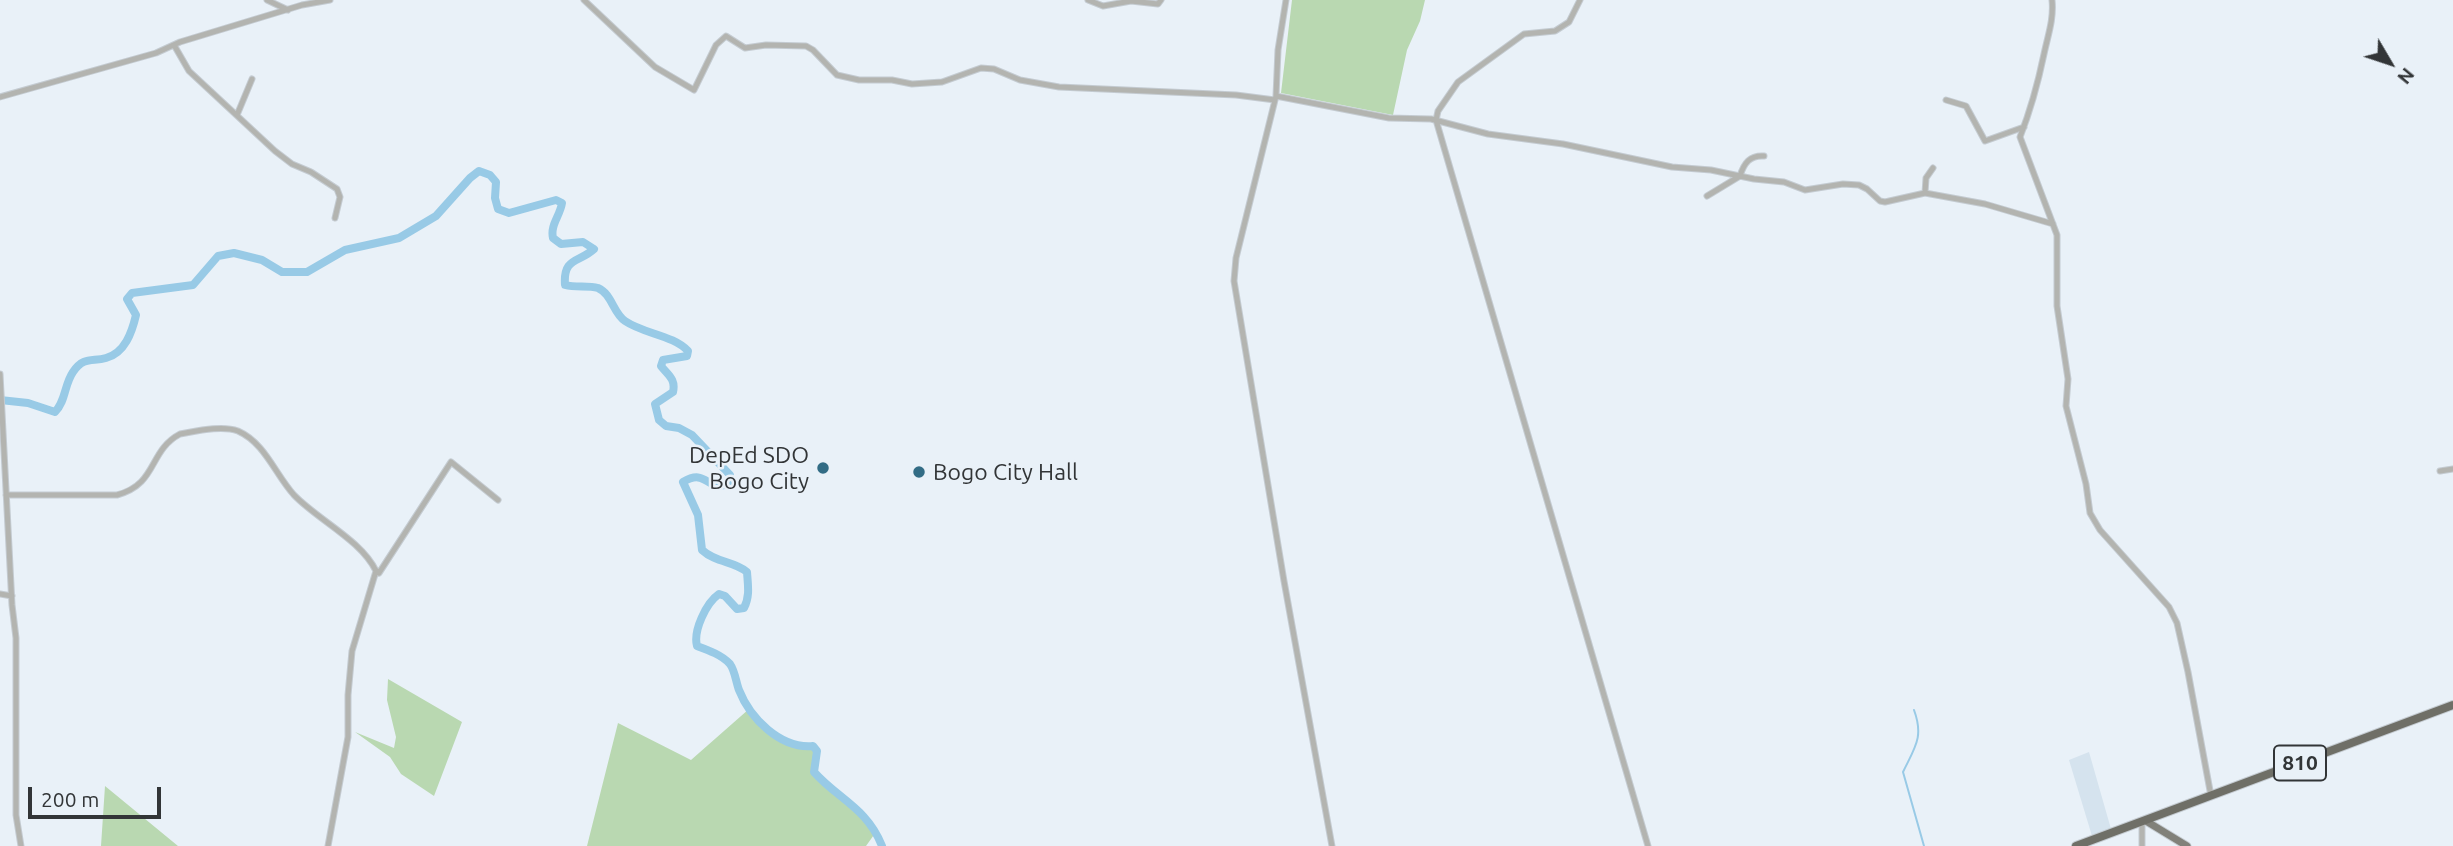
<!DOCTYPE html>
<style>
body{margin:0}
#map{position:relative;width:2453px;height:846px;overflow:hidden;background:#e9f1f8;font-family:Ubuntu,sans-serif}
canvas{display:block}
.north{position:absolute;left:2355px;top:28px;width:70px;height:70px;-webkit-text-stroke:5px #e9f1f8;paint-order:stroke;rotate:129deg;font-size:19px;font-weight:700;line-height:28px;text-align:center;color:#323537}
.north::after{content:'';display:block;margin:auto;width:24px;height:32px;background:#323537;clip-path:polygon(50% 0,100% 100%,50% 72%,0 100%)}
.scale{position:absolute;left:28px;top:787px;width:133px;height:32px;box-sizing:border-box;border:4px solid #323537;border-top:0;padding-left:9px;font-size:21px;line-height:24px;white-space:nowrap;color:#323537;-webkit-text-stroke:5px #e9f1f8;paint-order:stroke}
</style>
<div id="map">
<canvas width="2453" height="846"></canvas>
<div class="north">N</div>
<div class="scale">200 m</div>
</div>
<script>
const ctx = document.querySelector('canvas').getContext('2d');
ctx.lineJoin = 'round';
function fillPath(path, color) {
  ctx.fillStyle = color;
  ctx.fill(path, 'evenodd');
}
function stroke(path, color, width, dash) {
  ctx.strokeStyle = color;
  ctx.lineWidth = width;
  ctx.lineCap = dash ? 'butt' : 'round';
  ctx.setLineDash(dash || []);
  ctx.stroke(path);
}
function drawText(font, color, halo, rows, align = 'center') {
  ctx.font = font + ' Ubuntu,sans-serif';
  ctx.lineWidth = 5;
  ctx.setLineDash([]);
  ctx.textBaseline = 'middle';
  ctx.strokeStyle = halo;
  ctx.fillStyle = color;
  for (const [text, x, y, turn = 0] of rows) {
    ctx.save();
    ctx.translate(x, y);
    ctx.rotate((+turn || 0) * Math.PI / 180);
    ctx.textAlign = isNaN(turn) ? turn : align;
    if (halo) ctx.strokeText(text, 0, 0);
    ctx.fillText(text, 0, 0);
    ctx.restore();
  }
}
fillPath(new Path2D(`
 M2089,752L2111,829L2092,836L2069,760Z`), '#d5e3ee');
fillPath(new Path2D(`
 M1292,0H1425L1420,21L1407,50L1393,115L1281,93Z
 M388,679L462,722L434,796L401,774L390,757L355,732L394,748L396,737L387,700Z
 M749,709C759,729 790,748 813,746L817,751L814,772L856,807L876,832L866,846H587L618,723L691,760Z
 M105,786L178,846H101Z`), '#b9d8b1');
stroke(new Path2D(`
 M1914,710C1924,737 1915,747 1903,772L1924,846`), '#98cae6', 2);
stroke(new Path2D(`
 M0,400L28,403L55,412C66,401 64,385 73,372C84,356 92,362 106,358C125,353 132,332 136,315L127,299L132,293L193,285L218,256L234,253L262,260L282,272H307L345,250L399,238L436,216L470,178L479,171L490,175L496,182L495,198L498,209L509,213L556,200L562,203C560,216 550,225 553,238L561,244L583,242L594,249C579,263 563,257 565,285C576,288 588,285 598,288C612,294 613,313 625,321C644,334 673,335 688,351L687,356L663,360L661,366C668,375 676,379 673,392L655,404L659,420L666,426L679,428L692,435L730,475V483C706,494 708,467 683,482L698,515L702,550C716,563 734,561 747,572C748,586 750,596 744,608L737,609L725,596L719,594C706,603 693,631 697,646C708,650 722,655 730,664C735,671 736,682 739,690C750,718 780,749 813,746L817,751L814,772C838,799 867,808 882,846`), '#98cae6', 8);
const minor = new Path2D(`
 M267,0L288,10
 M584,0L655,67L694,90L716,45L726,36L745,48L766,45L806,46L813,50L837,75L859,80H892L912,84L942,82L981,68L994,69L1020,80L1059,87L1236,95L1275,100
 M1088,0L1103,6L1131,1L1158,4L1161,0
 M1286,0L1278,50L1276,96L1236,258L1234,281L1284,581L1332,846
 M1580,0L1569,22L1555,31L1524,34L1458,82L1438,111L1436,120L1648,846
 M2052,0C2054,19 2048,35 2044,54C2038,83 2031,109 2020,137L2057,235V306L2068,379L2066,406L2086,484L2090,513L2100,530L2169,607L2177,623L2188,672L2211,796
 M174,45L189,71L275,151L292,164L311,172L337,189L340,197L335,218
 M1276,96L1389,118L1431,119L1488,134L1563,144L1672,167L1711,170L1754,179L1784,182L1805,190L1843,184L1859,185L1867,189L1880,201L1885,202L1925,193L1985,204L2053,224
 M0,97L156,53L180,42L302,5L330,0
 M1946,100L1966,106L1985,141L2024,127
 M237,115L252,79
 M1925,193L1926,178L1933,168
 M1707,196L1740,176C1744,163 1750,155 1764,156
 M0,374L12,605L16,638V815L21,846
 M2440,471L2453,469
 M6,495H117C158,484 148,451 180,434C197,431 222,425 238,431C265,443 275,474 294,495C318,520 361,540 376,571L352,651L348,695V737L328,846
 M377,571L379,573L451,462L498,500
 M0,594L12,596
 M2142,822V846`);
const major = new Path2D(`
 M2146,821L2187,846`);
const highway = new Path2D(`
 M2076,846L2453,705`);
stroke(minor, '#c4cbd1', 7);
stroke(major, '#c4cbd1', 9);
stroke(highway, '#c4cbd1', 10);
stroke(minor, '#b3b4b0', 5);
stroke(major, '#81817a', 7);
stroke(highway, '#6f6f67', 8);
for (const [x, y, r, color] of [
 [823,468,7,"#326c85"],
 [919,472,7,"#326c85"]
]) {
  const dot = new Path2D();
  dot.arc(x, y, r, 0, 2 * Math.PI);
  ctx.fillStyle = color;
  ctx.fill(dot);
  stroke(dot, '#e9f1f8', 2.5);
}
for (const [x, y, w] of [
 [2300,763,52]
]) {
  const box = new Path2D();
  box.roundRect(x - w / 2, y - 17.5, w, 35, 5);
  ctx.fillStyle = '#e9f1f8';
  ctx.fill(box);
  stroke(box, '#323537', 2);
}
drawText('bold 21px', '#323537', null, [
 ["810",2300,763]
]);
drawText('23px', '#323537', '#e9f1f8', [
 ["DepEd SDO",809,455],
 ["Bogo City",809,481],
 ["Bogo City Hall",933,472,"left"]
], 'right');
</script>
